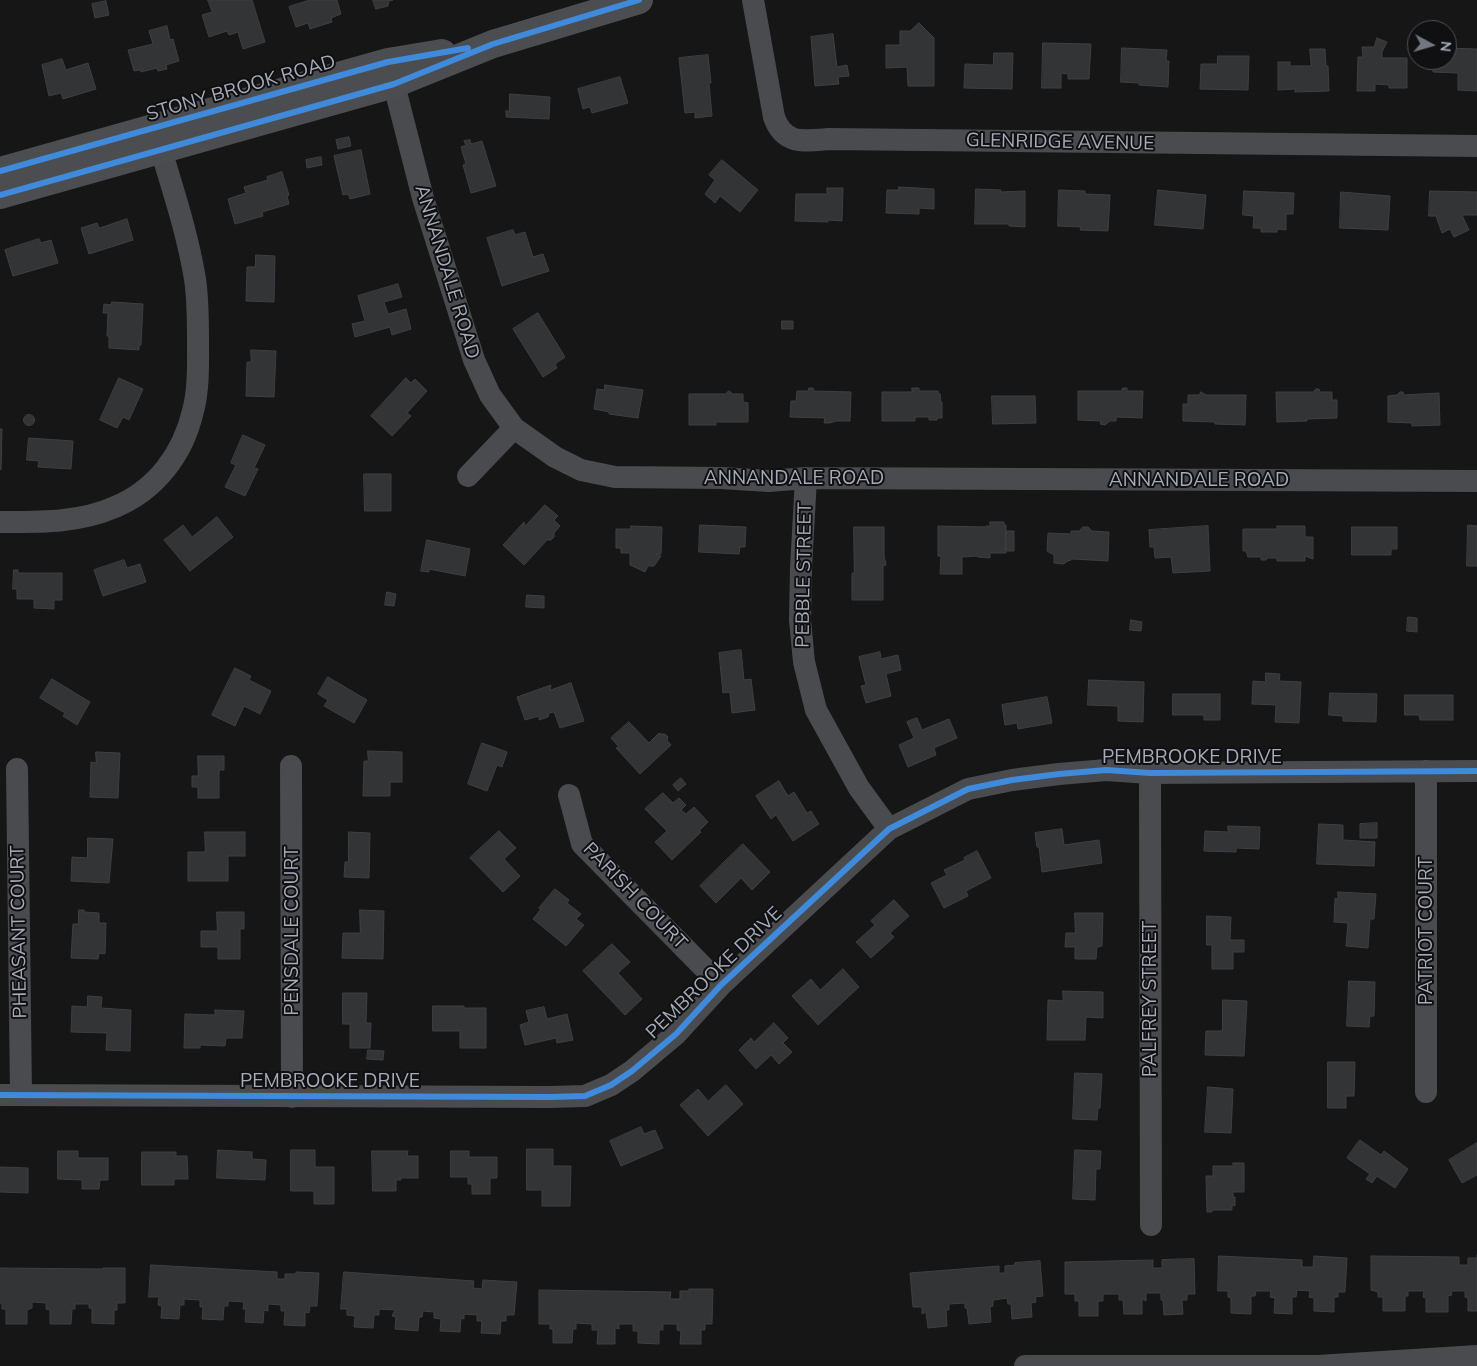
<!DOCTYPE html>
<style>
body{margin:0}
#map{position:relative;width:1477px;height:1366px;overflow:hidden;background:#161616;font-family:Mulish,sans-serif}
canvas{display:block}
.north{position:absolute;left:1407px;top:20px;width:50px;height:50px;box-sizing:border-box;background:#101012;border:1px solid #4c4e54;border-radius:50%;rotate:96deg;font-size:14px;font-weight:700;line-height:20px;text-align:center;color:#a5abb8}
.north::after{content:'';display:block;margin:auto;width:18px;height:22px;background:#73777f;clip-path:polygon(50% 0,100% 100%,50% 72%,0 100%)}
</style>
<div id="map">
<canvas width="1477" height="1366"></canvas>
<div class="north">N</div>
</div>
<script>
const ctx = document.querySelector('canvas').getContext('2d');
ctx.lineJoin = 'round';
function fillPath(path, color) {
  ctx.fillStyle = color;
  ctx.fill(path, 'evenodd');
}
function stroke(path, color, width, dash) {
  ctx.strokeStyle = color;
  ctx.lineWidth = width;
  ctx.lineCap = dash ? 'butt' : 'round';
  ctx.setLineDash(dash || []);
  ctx.stroke(path);
}
function drawText(font, color, halo, rows, align = 'center') {
  ctx.font = font + ' Mulish,sans-serif';
  ctx.lineWidth = 4;
  ctx.setLineDash([]);
  ctx.textBaseline = 'middle';
  ctx.strokeStyle = halo;
  ctx.fillStyle = color;
  for (const [text, x, y, turn = 0] of rows) {
    ctx.save();
    ctx.translate(x, y);
    ctx.rotate((+turn || 0) * Math.PI / 180);
    ctx.textAlign = isNaN(turn) ? turn : align;
    if (halo) ctx.strokeText(text, 0, 0);
    ctx.fillText(text, 0, 0);
    ctx.restore();
  }
}
const building = new Path2D(`
 M208,0H252L265,42L243,49L238,32L229,35L227,31L209,37L202,15L212,12Z
 M310,0H337L341,14L331,18L332,22L310,29L308,23L296,27L289,7Z
 M373,0H393L389,1L388,6L376,9Z
 M106,1L109,15L95,18L92,4Z
 M919,23L934,38V86H908L907,67L886,68V45H900V31H910Z
 M167,26L170,40L173,39L179,61L166,65L167,69L158,71L157,68L141,72L140,70L134,71L128,50L153,44L149,31Z
 M833,34L837,67L847,65L849,76L838,77L839,84L815,86L811,37Z
 M1377,38L1387,42L1382,52V58H1407V88H1389V85L1375,84V91H1357L1358,57H1363L1362,47H1374Z
 M1043,43L1091,44L1089,79H1068V74L1061,73V88H1042Z
 M1122,48L1167,50L1166,61H1169L1168,87L1139,85V83L1121,82Z
 M1447,48L1477,49V91L1458,90V73L1433,72V60H1447Z
 M1310,49H1325L1326,66H1328L1329,91L1295,92V89L1278,90V62H1290V66H1311Z
 M994,53H1013L1012,89L964,88L965,64L993,65Z
 M708,55L711,83H709L712,116L695,118V112L685,113L679,58Z
 M1218,56H1249L1248,90L1200,89L1201,64H1217Z
 M62,59L66,70L88,63L96,89L63,99L61,93L49,96L42,65Z
 M620,77L628,103L592,113L590,107L583,109L578,89Z
 M510,94L550,97L549,119L506,117V110L509,112Z
 M349,137L351,146L338,149L336,140Z
 M470,140L471,144L482,141L496,186L471,193L463,165L466,164L461,147L466,145L464,141Z
 M361,150L370,194L350,199L348,194L343,195L334,156Z
 M321,157L322,165L307,168L306,160Z
 M722,160L758,190L740,212L720,196L715,203L705,194L715,180L709,175Z
 M282,172L289,195L287,196L289,204L262,212L263,216L235,224L228,199L246,193L244,187L268,180L267,177Z
 M899,187L934,189V209L919,208V214L886,213L887,190H898Z
 M827,188H843L842,221L828,220V222L795,221L796,194H827Z
 M976,189L1001,190L1000,192L1025,191V227L1009,226V224H975Z
 M1059,190L1085,191V194L1110,195L1108,231L1080,230L1081,227L1058,226Z
 M1158,190L1206,195L1203,229L1155,225Z
 M1244,191L1294,193L1293,214H1286V230L1277,229V232H1261V228H1253L1254,216L1243,215Z
 M1430,191L1477,192V215H1462L1469,230L1454,237L1450,229L1442,233L1436,216H1429Z
 M1341,192L1390,196L1388,230L1340,228Z
 M127,219L133,240L89,254L81,228L97,223L99,228Z
 M513,230L515,235L525,232L533,257L543,254L549,271L502,286L487,238Z
 M39,239L41,243L51,240L58,263L13,276L5,250Z
 M256,255L275,256L274,302L246,301L247,267H255Z
 M398,284L402,297L384,302L388,314L406,309L411,329L392,335L390,327L355,337L352,324L365,321L358,296Z
 M112,302L143,304L141,345H139V350L109,348V336H107L108,313H103L104,304L111,305Z
 M538,313L565,357L555,364L557,368L543,377L513,329Z
 M782,321H793V329H782Z
 M251,350L276,351L274,397L246,396L247,362H251Z
 M119,378L143,389L129,420L123,417L117,428L100,420Z
 M406,378L411,383L415,379L427,391L407,413L411,416L392,436L371,416Z
 M605,385L643,390L638,418L609,414V412L594,409L597,389L604,390Z
 M809,388H813L814,391L851,392L850,421H836L830,423H824L825,418L790,417L791,401H796L797,391H808Z
 M912,388H919V391H938V393L940,394L941,402H942V418H937V420H929V417H915V421H882V392H912Z
 M1123,388H1127V391H1143L1142,418L1116,417V421H1110L1105,425L1100,424L1101,421L1078,420V391H1121Z
 M1316,389H1319L1320,392H1332V400H1337V418L1307,419V421L1277,422L1276,392H1313Z
 M729,391L733,394H743V402L748,403V422H716V425H689V394H725Z
 M1201,392L1206,395H1246L1245,425L1215,424V422L1183,421V404H1188V395H1199Z
 M1400,392H1403L1404,395L1439,393L1440,425L1412,426V423L1388,422V396L1397,395Z
 M992,396H1035L1036,423L993,424Z
 M23.5 420a5.5 5.5 0 1 1 11 0a5.5 5.5 0 1 1-11 0Z
 M0,429H2L1,470H0Z
 M243,435L265,445L254,468L258,469L245,496L225,487L236,465L231,463Z
 M29,438L73,441L71,469L38,467L39,461L27,460Z
 M364,474H391V511H365Z
 M545,505L558,516L554,520L560,526L554,533V537L551,540H547L524,565L503,545L524,522L525,526Z
 M217,517L233,537L190,571L164,540L183,525L192,537Z
 M990,522H1004V525H1006V553H990V558L978,557V556L962,557V574H940L941,556H938V526L986,527V526H990Z
 M700,525L746,527L745,547H740L739,554L699,552Z
 M1468,525L1477,526V566H1467Z
 M631,526L662,527L661,554H656L661,556L654,566H648L645,572L630,565V553H621V548H616V529H631Z
 M1208,526L1210,571L1173,573L1171,557L1155,558L1154,547H1150L1149,530Z
 M1277,526H1305V537H1313V559L1305,556V561H1277V558H1267L1266,560H1261V557H1248L1246,551H1243V529H1277Z
 M854,527H884V555L886,565L883,566V600H852V573H854Z
 M1083,527H1088L1092,531L1109,532L1108,561L1073,559L1066,562L1064,564L1054,563V555L1047,551L1048,533L1071,534V531H1079Z
 M1352,527H1397V549H1391V555H1352Z
 M1006,531H1014V551H1006Z
 M427,540L470,549L465,576L429,569V572L421,571Z
 M124,560L127,568L140,564L146,582L103,596L94,570Z
 M14,570H18V573H62V600H54V609L34,608V599H17V589H13Z
 M387,592L396,594L394,606L385,605Z
 M527,595L544,596V608L526,607Z
 M1408,617L1417,618V632L1407,631Z
 M1131,620L1142,622L1141,631L1130,630Z
 M741,650L744,680L751,679L755,710L732,713L730,692L723,693L719,653Z
 M880,652L881,659L898,655L901,670L886,674L891,696L866,703L861,686L866,685L859,657Z
 M235,668L251,676L249,680L271,691L260,714L244,706L235,726L212,715Z
 M1266,673L1280,674L1279,681L1301,682L1299,723L1275,722L1276,705L1252,704L1253,681L1265,682Z
 M328,677L367,700L354,723L324,706L328,700L318,694Z
 M52,679L90,702L77,725L63,716L65,713L40,698Z
 M1089,680L1144,682L1143,722L1118,721V706L1088,705Z
 M571,683L584,721L560,728L554,712L549,713L548,717L539,720V716L525,720L517,697L551,685L550,690Z
 M1330,693L1377,694L1376,722L1343,721V716L1329,715Z
 M1173,694H1220V720H1204V715H1173Z
 M1405,695H1453V720H1420L1419,715H1405Z
 M1047,697L1052,723L1018,729L1017,723L1005,725L1002,705Z
 M917,718L922,730L949,719L957,738L934,748L936,755L908,767L899,745L914,738L907,722Z
 M629,722L649,743L659,733L660,734H665L668,737L667,740L671,745L640,774L616,748L619,747L611,738Z
 M482,743L507,752L502,767L497,765L487,791L468,784Z
 M368,751L402,752V782H390V796H363L364,761H368Z
 M96,752L120,753L118,798L90,797L91,762L96,763Z
 M198,756H224V770H219V798H198V787H192V776H198Z
 M681,778L686,784L678,791L673,785Z
 M779,781L788,796L794,792L807,813L811,811L819,824L793,841L776,815L771,819L756,796Z
 M663,793L673,803L679,798L686,805L681,810L686,814L694,807L708,822L699,831L701,832L672,860L655,842L667,831L645,809Z
 M1377,823V838H1360V824Z
 M1319,824L1343,825V840L1375,842L1374,866L1317,864Z
 M1228,826L1260,827L1259,849L1236,848V852L1204,851L1205,831L1228,832Z
 M1062,829L1064,845L1099,840L1102,863L1042,872L1039,847H1037L1035,833Z
 M499,831L516,848L504,859L520,876L503,892L470,858Z
 M205,832H245V856H228V881H188V852H205Z
 M349,832L370,833L369,878L344,877L345,862H348Z
 M88,838L113,839L109,883L71,881L72,857L87,858Z
 M743,844L770,872L752,890L741,878L716,903L700,886Z
 M977,851L991,878L966,891L968,896L944,908L931,883L947,875L944,870L965,860L964,858Z
 M555,889L569,900L567,903L581,914L576,919L584,925L566,946L533,919L541,909L539,908Z
 M1338,892L1376,894L1374,919H1370L1368,948L1346,946L1348,923L1334,922L1335,898L1338,899Z
 M894,900L909,916L890,933L894,937L871,958L856,942L875,925L871,921Z
 M79,910H84V912L99,913V923H106L105,954L99,953L98,959L71,958L73,924H78Z
 M360,910L384,911L383,959L342,958L343,933H360Z
 M217,912H244V929H240V959H218V947H201V931H217Z
 M1075,913H1103L1102,946L1097,947L1096,959H1075V947H1065L1066,933H1075Z
 M1207,916L1231,917L1230,940H1244V952H1233V969H1212V945H1207Z
 M612,944L630,962L618,973L642,999L625,1015L583,971Z
 M843,969L859,987L818,1025L792,996L811,979L820,990Z
 M1349,981L1375,982L1374,1016H1370L1369,1027L1347,1026Z
 M1063,991L1103,992V1018L1086,1017L1085,1040H1047L1048,1000L1063,1001Z
 M343,993H367L366,1023H371L370,1048H350V1024H343Z
 M88,996L102,997L101,1008L131,1010L130,1051L106,1050L107,1033L71,1032L72,1006L87,1007Z
 M1223,1000L1247,1001L1244,1056L1205,1055L1206,1031H1222Z
 M433,1006H464V1008H486V1048H460V1031H433Z
 M544,1007L547,1019L567,1014L573,1040L557,1043L556,1038L525,1045L520,1025L529,1022L526,1011Z
 M215,1010L244,1011L242,1038H226L225,1046L200,1045V1048H184L185,1014L215,1015Z
 M774,1023L788,1038L783,1043L792,1052L779,1064L771,1055L756,1069L739,1050L751,1038L754,1042Z
 M368,1050L384,1051L383,1060L367,1059Z
 M1328,1062H1355L1354,1096H1346V1108H1328Z
 M1075,1073L1102,1074L1100,1108H1098L1097,1120L1073,1119Z
 M726,1085L743,1104L708,1136L680,1105L698,1089L708,1101Z
 M1208,1087L1233,1089L1231,1133L1205,1132Z
 M641,1127L644,1134L655,1130L663,1148L621,1166L610,1141Z
 M1360,1140L1381,1155L1384,1151L1408,1169L1395,1188L1377,1176L1372,1183L1366,1179L1370,1174L1347,1158Z
 M1477,1143V1175L1462,1183L1449,1160Z
 M527,1149H553V1166H571L570,1206H542V1190H527Z
 M218,1150L252,1152V1159L266,1160L265,1180L217,1178Z
 M291,1150H315V1167H334V1204H314V1191H291Z
 M1075,1150L1101,1151L1100,1169H1096L1095,1200L1073,1199Z
 M58,1151H78V1158H108V1180H100L99,1189H82V1180L58,1179Z
 M372,1151H408L407,1156H418V1178H400L401,1180H396V1191H373Z
 M451,1151H469V1157H497V1178H490V1194H472V1184H468V1177H451Z
 M142,1152H176V1156H187L188,1179H174V1185H142Z
 M1233,1163H1244V1192H1233V1197H1235V1206L1232,1205V1210H1212V1212H1207L1206,1176H1213V1166H1233Z
 M0,1167L28,1168V1193L0,1192Z
 M1477,1255V1311H1468V1298L1465,1297V1291H1452L1451,1296L1448,1295V1312H1426V1298L1423,1297L1424,1291H1408V1296H1405V1311H1383V1297H1378V1292L1371,1290V1256L1459,1257V1265H1468V1258H1477Z
 M1219,1256L1302,1260V1267H1313L1314,1256L1347,1258L1345,1292H1338V1297H1334V1312L1314,1311V1298L1309,1297L1310,1291L1297,1290L1296,1297H1292V1314L1274,1313L1275,1298L1270,1297L1271,1291H1256L1255,1296H1251V1314L1231,1313V1298L1228,1297V1291H1218Z
 M1194,1259L1195,1294H1187V1300H1182L1183,1314L1164,1315L1163,1300H1161V1293H1146V1301L1142,1299V1314H1124L1123,1300H1119V1294H1103V1301H1098V1316H1079V1301H1075V1294H1065V1262L1153,1260V1268H1162V1260Z
 M1040,1261L1043,1296L1035,1297L1036,1302L1031,1303L1032,1317L1012,1319L1011,1304H1008L1007,1298L993,1300V1306L990,1307L991,1322L969,1324L967,1308H965V1303L949,1304V1310H946L947,1326L928,1328L926,1312L922,1314V1307H913L910,1273L999,1266V1273H1005V1266L1015,1265V1263Z
 M151,1265L277,1272V1279H285V1274H296V1272L319,1273L317,1306H310L309,1313L305,1312V1326L284,1325L285,1311H281V1305L268,1304V1311L264,1310L263,1323L245,1322L246,1309H243L244,1302L228,1301V1306H224L223,1320L202,1319L203,1307H200V1300L184,1299V1305H180L179,1319L161,1318L162,1306L158,1305L159,1297H149Z
 M0,1268L103,1269V1268H125V1303H117V1310H114V1324L92,1323V1308H89V1304H75V1309H72L71,1324H50V1310L46,1309V1303L32,1302V1308L27,1310V1324H6V1309H2V1303H0Z
 M344,1272L474,1281L473,1288L482,1289L483,1280L517,1282L514,1315H506V1321H501L500,1334L481,1333L482,1321H477V1315L464,1314V1319L461,1318L460,1332L440,1331L441,1319L434,1318V1312L423,1311L422,1317H419L418,1331L395,1329L396,1317L392,1316L395,1310L379,1309V1315H374L373,1328L354,1327L355,1316L347,1315V1309H341Z
 M689,1289H713L712,1324H705V1330H701V1344H680L681,1331L677,1330V1324H663V1330H659V1344L638,1343V1331H633V1324H619V1329L615,1328V1344H597L598,1330H592V1324L576,1323V1329H573L572,1343H553V1329H550V1324H539V1290L671,1292L670,1299H680V1291H689Z`);
fillPath(building, '#333435');
stroke(building, '#3e3f42', 1);
stroke(new Path2D(`
 M753,0L774,117C784,145 803,141 829,139L1477,146
 M390,69L423,198L474,360L490,395L514,428L555,457L581,470L615,477L721,478L769,481L806,478L1477,481
 M468,476L514,428
 M806,478L801,568L800,620L804,662L816,710L859,788L889,829
 M0,522C39,522 79,523 115,507C156,490 183,454 193,411C199,389 198,363 198,340C198,320 198,299 195,279C187,230 170,181 156,133
 M291,766L292,1097
 M17,769L21,1095
 M1150,773L1151,1225
 M569,795L582,844L721,985
 M1426,1092V771
 M0,1095L550,1097L585,1096L611,1085L632,1071L676,1034L721,985L889,829L968,789L1012,780L1059,774L1106,770L1150,773L1477,771
 M1025,1366H1318L1477,1356`), '#494b4f', 22);
stroke(new Path2D(`
 M0,171L388,62L442,53
 M0,195L394,84L493,44L639,0`), '#4c4d50', 28);
stroke(new Path2D(`
 M0,171L388,62L468,48
 M0,195L394,84L493,44L639,0
 M0,1095L550,1097L585,1096L611,1085L632,1071L676,1034L721,985L889,829L968,789L1012,780L1059,774L1106,770L1150,773L1477,771`), '#408adc', 6);
drawText('19px', '#a5abb8', '#101012', [
 ["STONY BROOK ROAD",241,88,-16],
 ["GLENRIDGE AVENUE",1060,142,1],
 ["ANNANDALE ROAD",447,272,73],
 ["ANNANDALE ROAD",794,478],
 ["ANNANDALE ROAD",1199,480],
 ["PEBBLE STREET",804,575,-89],
 ["PEMBROOKE DRIVE",1192,757],
 ["PARISH COURT",635,896,46],
 ["PENSDALE COURT",292,931,-90],
 ["PATRIOT COURT",1426,931,-90],
 ["PHEASANT COURT",19,932,-91],
 ["PEMBROOKE DRIVE",714,973,-44],
 ["PALFREY STREET",1150,999,-90],
 ["PEMBROOKE DRIVE",330,1081]
]);
</script>
